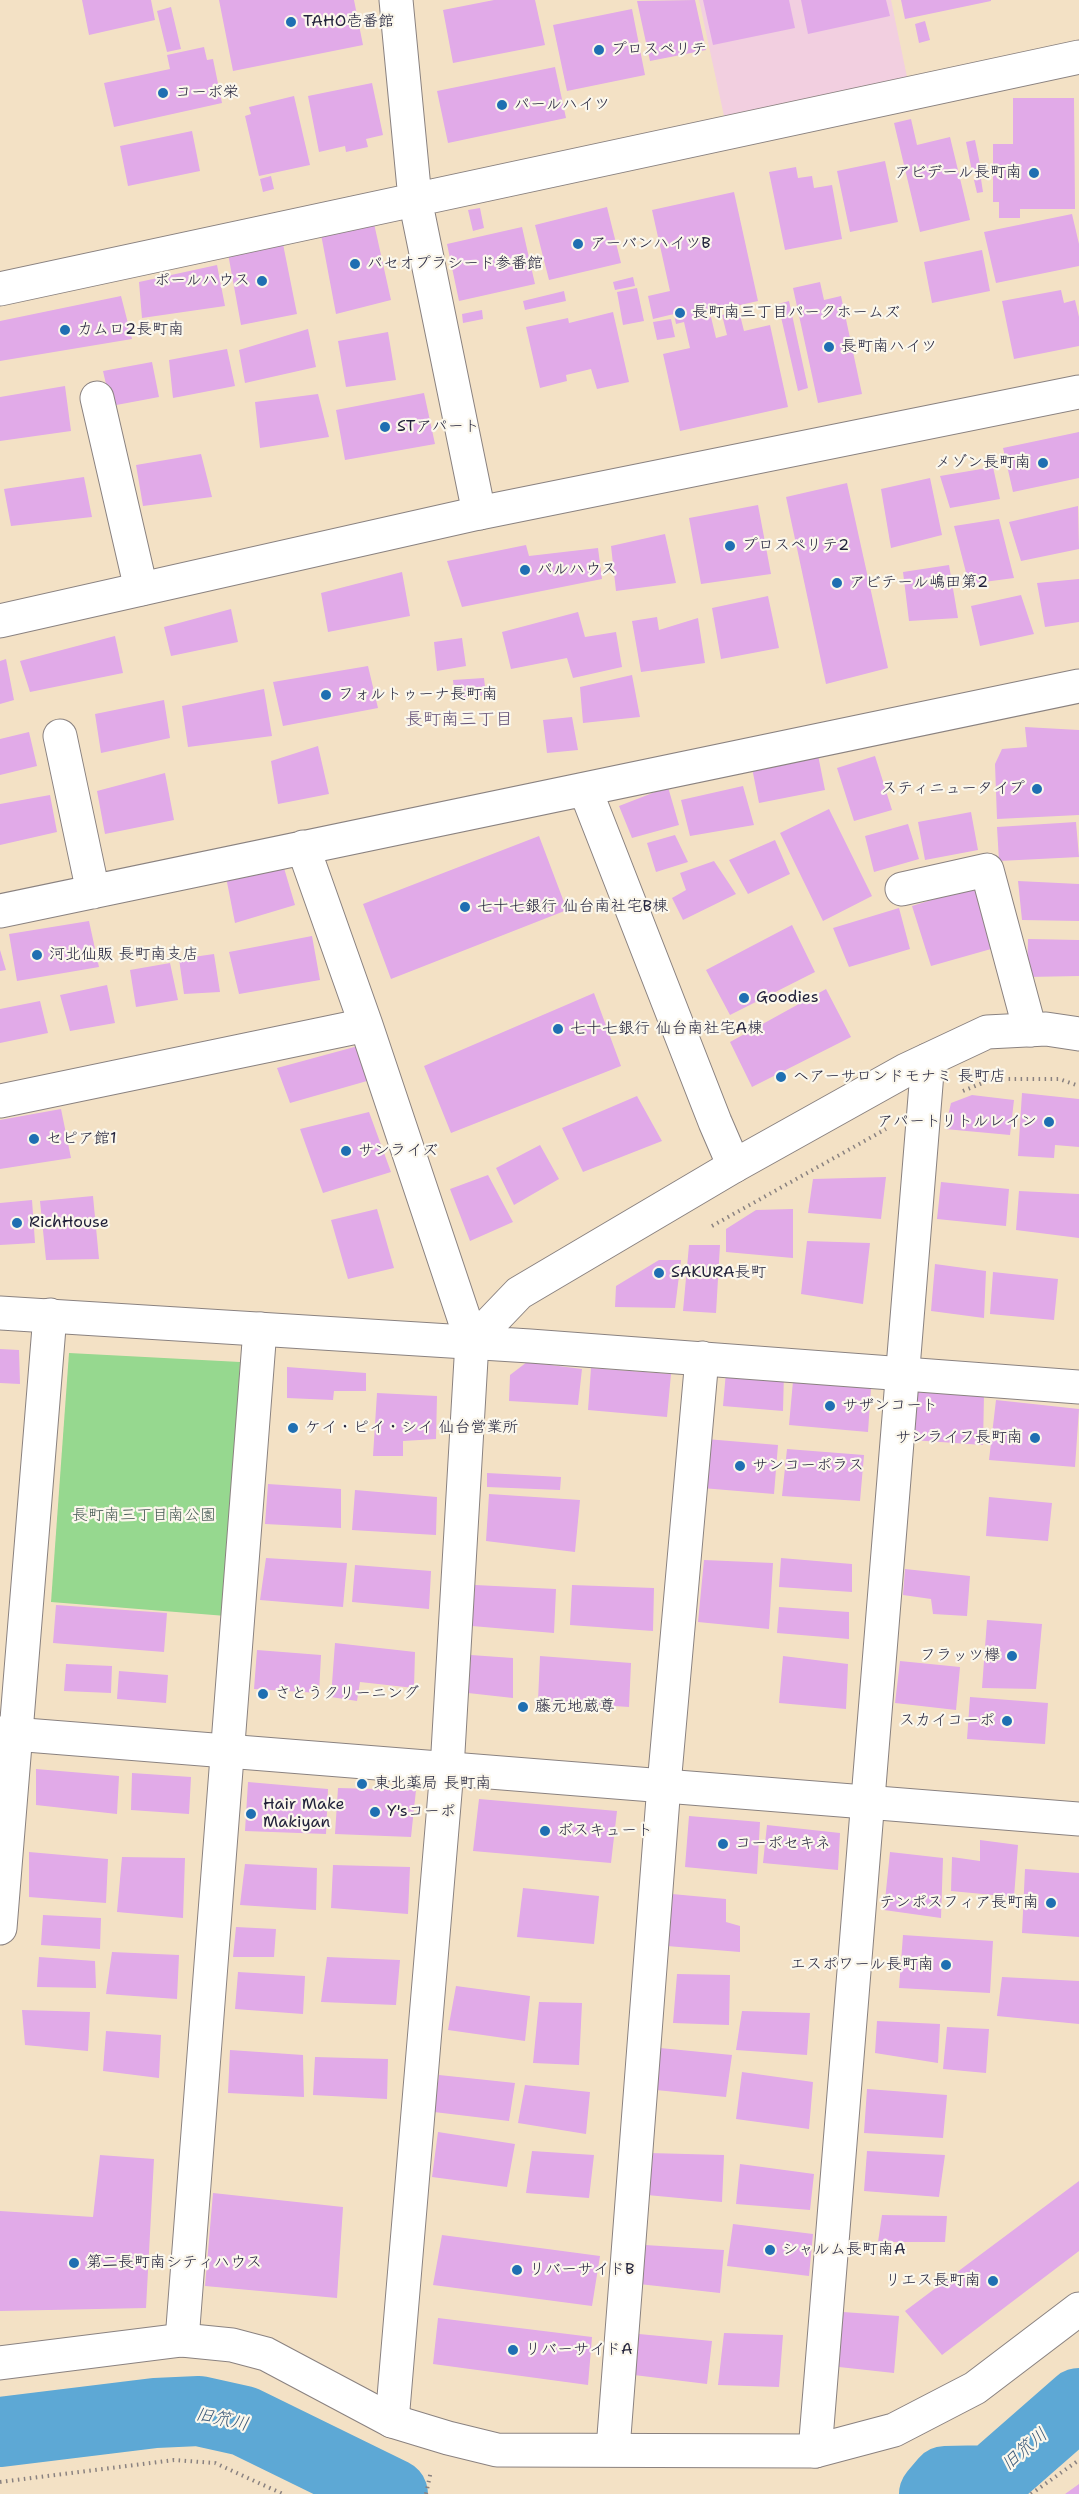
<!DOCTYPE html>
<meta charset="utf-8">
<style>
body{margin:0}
canvas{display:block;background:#f3e1c5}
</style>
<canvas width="1079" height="2494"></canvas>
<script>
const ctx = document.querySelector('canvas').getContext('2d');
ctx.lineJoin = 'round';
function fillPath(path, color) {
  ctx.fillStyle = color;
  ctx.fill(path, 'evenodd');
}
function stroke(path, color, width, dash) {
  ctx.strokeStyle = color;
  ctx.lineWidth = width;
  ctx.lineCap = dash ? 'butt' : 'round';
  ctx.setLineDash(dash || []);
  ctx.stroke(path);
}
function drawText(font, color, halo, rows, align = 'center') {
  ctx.font = font + ' "Shantell Sans","Klee One",sans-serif';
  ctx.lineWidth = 4.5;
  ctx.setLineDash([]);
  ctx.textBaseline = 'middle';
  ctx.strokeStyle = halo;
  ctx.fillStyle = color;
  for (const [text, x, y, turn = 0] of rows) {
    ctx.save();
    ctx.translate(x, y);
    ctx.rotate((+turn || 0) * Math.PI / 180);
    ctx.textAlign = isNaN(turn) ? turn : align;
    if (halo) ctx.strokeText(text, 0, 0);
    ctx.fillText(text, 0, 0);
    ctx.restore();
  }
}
fillPath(new Path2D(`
 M699,0H891L907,77L724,116Z`), '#f2cfe0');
fillPath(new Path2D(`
 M69,1353L240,1362L226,1616L51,1602Z`), '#96d88f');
stroke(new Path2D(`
 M0,2432L155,2413L199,2411L244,2421L393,2494
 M934,2494L945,2481L991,2480L1079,2403`), '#5da8d5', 70);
fillPath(new Path2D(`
 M82,0H151L155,20L89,35Z
 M219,0H354L363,45L233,71Z
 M494,0H535L545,45L453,63L443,10Z
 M695,0L706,50L650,61L637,1Z
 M703,0H789L795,28L713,45Z
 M801,0H886L890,16L808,34Z
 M901,0H991V1L905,19Z
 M171,7L181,49L167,52L157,11Z
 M632,9L645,75L567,91L553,25Z
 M925,21L930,40L919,43L915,24Z
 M204,47L207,60L213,59L222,103L114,127L104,83L170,69L167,55Z
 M555,67L566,118L448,143L437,91Z
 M372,83L383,135L366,139L368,147L346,152L345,146L319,152L308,96Z
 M294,96L310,165L259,176L245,116L251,114L249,107Z
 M1013,98H1074L1075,209H1020V218H999V202H993V144H1013Z
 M911,119L917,145L950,137L970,220L920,232L894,123Z
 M192,131L200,171L128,186L120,146Z
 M975,140L981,169L972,171L966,142Z
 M885,161L898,222L850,232L837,171Z
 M796,167L798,178L812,176L814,188L832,185L842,239L785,250L769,172Z
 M271,176L274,189L263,192L260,179Z
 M981,179L983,192L977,193L974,180Z
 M734,192L758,301L701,314L702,319L711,317L716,338L727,335L722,315L739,311L744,331L770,325L788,407L680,431L663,354L690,348L684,322L676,324L674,314L653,319L648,296L670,291L652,210Z
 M607,207L621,263L549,280L535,225Z
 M480,208L484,228L473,231L468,210Z
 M1072,214L1079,244V266L996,283L984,232Z
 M373,219L391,300L336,314L320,229Z
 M522,227L535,284L459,301L447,244Z
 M282,239L297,314L241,325L227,248Z
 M982,250L990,291L932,303L924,262Z
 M217,265L225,306L142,318L139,282Z
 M633,277L635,286L615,290L613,282Z
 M820,282L824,300L841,296L862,394L818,403L793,288Z
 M637,288L644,321L623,325L617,292Z
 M1061,290L1064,303L1075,300L1079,317V346L1014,359L1002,301Z
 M564,291L566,301L525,310L523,301Z
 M121,296L132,339L0,361V321Z
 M789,301L808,388L798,391L778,304Z
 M482,310L483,319L463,323L462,314Z
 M613,312L629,382L597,389L591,369L566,375L567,381L540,388L526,327L568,318L569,323Z
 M671,319L675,337L657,340L653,322Z
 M308,329L316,367L245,383L239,350Z
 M388,332L396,380L346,387L338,341Z
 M227,349L235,386L173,398L169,360Z
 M152,362L159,397L111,406L103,371Z
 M65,386L71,431L0,441V397Z
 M424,393L435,444L345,460L336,410Z
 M318,394L329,437L260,448L255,402Z
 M1079,432V478L1013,492L1003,448Z
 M201,454L212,497L143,506L136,465Z
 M993,467L1000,499L950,508L940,476Z
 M84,477L92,517L11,526L4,489Z
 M930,478L942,535L891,548L881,489Z
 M847,483L888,668L826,684L786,497Z
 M758,505L771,574L701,584L689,518Z
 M1078,506L1079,549L1021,561L1009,522Z
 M999,519L1014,578L969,584L954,526Z
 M665,534L676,583L616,591L611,546Z
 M526,545L529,556L598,548L602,579L462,607L447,561Z
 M949,565L958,618L909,621L903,572Z
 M402,572L410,616L328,632L321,593Z
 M1079,579V622L1045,627L1037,583Z
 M1021,595L1034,634L980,646L971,606Z
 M768,596L779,648L721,659L712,608Z
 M231,609L238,642L171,656L164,627Z
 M578,612L585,637L616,632L622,667L573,678L567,658L511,669L502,632Z
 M657,617L659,630L698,618L705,663L641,672L632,621Z
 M115,636L123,673L30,692L20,661Z
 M462,638L466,666L437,671L434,642Z
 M6,659L14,700L0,704V661Z
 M368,666L378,708L283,726L273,682Z
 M632,675L640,717L583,723L580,687Z
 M484,678L486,695L455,700L453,680Z
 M264,689L272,736L188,747L182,706Z
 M164,700L170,738L101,753L95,714Z
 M572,717L578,750L547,753L543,720Z
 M1025,727L1079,730V815L997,819L995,764L1002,749L1027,747Z
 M29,732L37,766L0,775V739Z
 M318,746L329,794L278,804L271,761Z
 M818,755L825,790L759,803L752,768Z
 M875,756L892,810L854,821L837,768Z
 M165,773L174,820L105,834L97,791Z
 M743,786L754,825L690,836L681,800Z
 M668,787L679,825L632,838L619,806Z
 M50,795L57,832L0,845V804Z
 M829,809L872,896L823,921L780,833Z
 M971,812L978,850L925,860L918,822Z
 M1076,822L1079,857L999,861L997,827Z
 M908,824L919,859L874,872L865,836Z
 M675,835L688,862L656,872L647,843Z
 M539,836L567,910L391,979L363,904Z
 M775,840L790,874L748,894L729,860Z
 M714,861L736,894L683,920L672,898L686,890L680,873Z
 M284,868L295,905L235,923L226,877Z
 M1018,881L1079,884V921L1022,920Z
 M974,887L991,949L931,966L912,906Z
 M899,908L910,949L849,967L833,928Z
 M89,921L99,967L17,981L9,934Z
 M792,925L815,972L730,1015L706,970Z
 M312,936L320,980L239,994L229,952Z
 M1028,939L1079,940V976L1027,977Z
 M0,950L6,970L0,971Z
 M214,954L220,992L184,994L179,959Z
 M170,963L178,1000L136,1007L130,970Z
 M107,985L115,1023L70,1031L60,995Z
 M826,989L851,1037L752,1087L730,1042Z
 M594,993L621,1066L451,1133L424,1066Z
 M40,1001L48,1033L0,1043V1009Z
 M358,1046L367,1081L290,1103L277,1068Z
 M1022,1093L1079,1099V1147L1055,1145L1054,1158L1018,1156Z
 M972,1095L1014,1100L1010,1135L945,1129L951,1103Z
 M637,1096L662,1141L583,1172L562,1128Z
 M61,1109L71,1158L0,1169V1120Z
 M369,1112L391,1172L323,1193L300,1129Z
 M540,1145L559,1179L514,1205L496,1168Z
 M488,1175L513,1222L470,1241L450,1189Z
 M886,1177L881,1219L808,1213L813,1179Z
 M941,1182L1009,1189L1006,1226L937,1219Z
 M1019,1191L1079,1194V1238L1016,1230Z
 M93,1196L99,1259L46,1260L40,1201Z
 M32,1200L35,1243L0,1245V1203Z
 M377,1209L394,1268L348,1279L331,1220Z
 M793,1209V1258L726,1252V1229L756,1210Z
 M807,1241L870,1243L863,1304L801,1294Z
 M689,1245H720L716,1313L683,1311Z
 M659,1260H681L675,1308L615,1307L616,1286Z
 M935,1264L986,1271L984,1318L931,1311Z
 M993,1272L1058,1279L1054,1320L990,1314Z
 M0,1349L19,1350L20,1384L0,1383Z
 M527,1362L582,1369L578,1405L509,1401L510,1375Z
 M287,1367L366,1373V1391H334L333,1400L287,1398Z
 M591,1368L671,1374L667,1417L588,1410Z
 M726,1372L784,1373L783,1411L723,1406Z
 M793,1381L871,1388L868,1432L789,1425Z
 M915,1392L984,1394L983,1445L912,1440Z
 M377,1393L437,1396L436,1439L403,1441V1456H373Z
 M996,1400L1079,1409L1075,1467L989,1460Z
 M706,1439L778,1445L774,1494L702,1488Z
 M787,1449L864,1455L860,1501L782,1496Z
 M487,1473L561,1477L560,1490L487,1487Z
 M268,1484L341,1489V1528L265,1524Z
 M355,1490L437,1497L436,1535L352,1530Z
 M489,1494L580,1500L575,1552L486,1541Z
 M989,1497L1052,1503L1048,1541L986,1536Z
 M266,1558L347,1563L343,1607L260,1600Z
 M781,1558L852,1564V1592L779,1587Z
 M704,1560L773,1563L769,1629L698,1622Z
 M355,1565L431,1571L429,1609L352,1602Z
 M905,1569L970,1576L967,1616L933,1614L931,1599L903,1595Z
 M475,1585L556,1589L554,1633L472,1626Z
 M572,1585L654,1588L653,1631L570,1625Z
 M56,1605L167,1613L164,1652L53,1643Z
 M779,1607L849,1612V1639L777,1633Z
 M987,1620L1042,1624L1036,1689L982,1688Z
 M335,1643L415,1652L414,1688L360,1682L357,1701L331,1697Z
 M257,1650L321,1655L319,1693L254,1689Z
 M471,1655L513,1658V1698L468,1693Z
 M540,1656L631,1663L629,1707L538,1701Z
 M783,1656L848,1664L846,1709L779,1703Z
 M900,1661L960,1667L956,1710L895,1703Z
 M66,1664L112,1666L111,1693L64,1691Z
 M119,1671L168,1675L166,1703L117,1699Z
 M970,1697L1048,1703L1045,1744L967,1739Z
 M36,1769L119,1776L117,1814L36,1805Z
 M132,1773L191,1777L189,1814L131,1810Z
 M248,1782L328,1789L326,1834L245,1831Z
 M338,1788L416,1790L411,1837L335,1834Z
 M479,1799L617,1811L611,1863L473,1851Z
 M689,1816L760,1822L757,1874L685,1867Z
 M767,1825L840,1833L838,1870L763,1863Z
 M980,1840L1018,1845L1014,1897L951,1891L952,1857L980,1861Z
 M29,1852L108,1859L106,1903L29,1897Z
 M890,1852L943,1858L941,1918L884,1910Z
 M122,1857L185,1858L183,1918L117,1912Z
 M245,1864L317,1868L316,1910L240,1905Z
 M333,1865L410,1867L408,1914L331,1908Z
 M1025,1869L1079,1873V1937L1022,1933Z
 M523,1888L599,1896L594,1944L517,1937Z
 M672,1894L726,1899V1922L740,1926V1952L667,1946Z
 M43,1915L101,1918L100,1949L41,1945Z
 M236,1927L276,1929L274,1957H233Z
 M903,1935L993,1941L990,1993L899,1988Z
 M112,1952L179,1955L177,1999L106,1994Z
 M39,1957L95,1961L96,1988L37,1987Z
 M327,1957L400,1960L396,2005L321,2002Z
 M238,1972L305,1976L303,2014L235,2009Z
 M677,1974L730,1975L729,2025L673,2023Z
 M1002,1977L1079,1981V2024L997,2016Z
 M456,1986L530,1996L525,2041L448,2030Z
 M539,2002L582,2003L579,2065L533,2063Z
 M22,2010L90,2012L88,2051L25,2045Z
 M742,2011L810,2013L807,2055L736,2050Z
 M877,2021L940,2024L938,2063L875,2053Z
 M947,2027L989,2029L986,2073L943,2069Z
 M106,2031L161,2035L159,2078L103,2071Z
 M660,2048L732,2055L726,2097L656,2090Z
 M230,2050L303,2055L304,2097L228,2093Z
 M315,2057L388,2059L387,2099L313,2095Z
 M742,2072L813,2082L809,2129L736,2119Z
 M439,2075L515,2083L509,2121L434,2112Z
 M525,2085L590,2092L586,2134L518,2123Z
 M867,2089L947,2095L943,2138L864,2133Z
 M438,2132L515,2144L507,2187L432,2177Z
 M532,2151L594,2155L589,2198L526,2193Z
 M867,2151L945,2155L939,2197L864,2191Z
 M649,2153L724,2155L722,2202L647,2195Z
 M100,2155L154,2159L146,2308L0,2311V2211L93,2217Z
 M740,2164L814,2174L810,2210L736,2204Z
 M1079,2181V2251L942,2355L905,2311Z
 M213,2193L343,2207L337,2298L205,2286Z
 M882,2215L947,2216L945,2242H878Z
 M733,2224L813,2234L809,2276L727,2266Z
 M442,2235L600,2256L592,2306L433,2285Z
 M645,2245L724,2250L720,2293L639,2284Z
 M843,2312L899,2316L894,2373L839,2367Z
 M438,2318L592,2337L588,2385L433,2364Z
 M724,2333L783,2335L779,2387L718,2385Z
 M639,2334L712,2341L707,2384L634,2375Z
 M1079,2484V2494H1065Z`), '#e1aae8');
const minor = new Path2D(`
 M396,0L415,199L479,513
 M0,289L1079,57
 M97,398L141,589
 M60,736L93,892
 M585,789L715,1122L734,1166
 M303,847L366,1025L472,1342L447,1769L392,2421
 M902,889L987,870L1030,1030
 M0,911L1079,686
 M0,1101L366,1025
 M0,1928L50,1315
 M182,2340L260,1329
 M613,2449L664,1785L702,1358
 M815,2451L928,1060`);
const tertiary = new Path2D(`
 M0,621L479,513L1079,392
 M0,1313L530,1346L1079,1387
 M472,1342L519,1293L734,1166L906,1070L987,1032L1046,1029L1079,1034
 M0,1733L1079,1819
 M0,2363L182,2340L232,2345L266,2354L392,2421L448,2438L497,2450L815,2451L894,2430L975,2388L1079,2309`);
stroke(minor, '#8a8280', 35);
stroke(tertiary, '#8a8280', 35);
stroke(new Path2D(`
 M963,1091L992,1079H1059L1079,1086
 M712,1226L886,1129
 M0,2482L174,2460L215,2463L283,2494
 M426,2494L431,2471
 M1031,2494L1079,2460`), '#8a8280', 4, [1.5, 4.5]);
stroke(minor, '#fff', 33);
stroke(tertiary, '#fff', 33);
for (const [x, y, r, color] of [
 [291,22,6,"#1f6fb2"],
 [599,50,6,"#1f6fb2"],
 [163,93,6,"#1f6fb2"],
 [502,105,6,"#1f6fb2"],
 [1034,173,6,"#1f6fb2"],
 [578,244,6,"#1f6fb2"],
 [355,264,6,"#1f6fb2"],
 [262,281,6,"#1f6fb2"],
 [680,313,6,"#1f6fb2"],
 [65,330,6,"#1f6fb2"],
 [829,347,6,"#1f6fb2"],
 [385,427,6,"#1f6fb2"],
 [1043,463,6,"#1f6fb2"],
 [730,546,6,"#1f6fb2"],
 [525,570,6,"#1f6fb2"],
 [837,583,6,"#1f6fb2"],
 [326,695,6,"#1f6fb2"],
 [1037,789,6,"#1f6fb2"],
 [465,907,6,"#1f6fb2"],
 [37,955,6,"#1f6fb2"],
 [744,998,6,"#1f6fb2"],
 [558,1029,6,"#1f6fb2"],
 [781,1077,6,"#1f6fb2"],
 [1049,1122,6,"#1f6fb2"],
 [34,1139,6,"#1f6fb2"],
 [346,1151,6,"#1f6fb2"],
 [17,1223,6,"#1f6fb2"],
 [659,1273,6,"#1f6fb2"],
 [830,1406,6,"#1f6fb2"],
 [293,1428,6,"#1f6fb2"],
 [1035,1438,6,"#1f6fb2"],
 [740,1466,6,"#1f6fb2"],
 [1012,1656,6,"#1f6fb2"],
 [263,1694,6,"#1f6fb2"],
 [523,1707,6,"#1f6fb2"],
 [1007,1721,6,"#1f6fb2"],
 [362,1784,6,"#1f6fb2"],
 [375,1812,6,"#1f6fb2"],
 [251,1814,6,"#1f6fb2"],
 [545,1831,6,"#1f6fb2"],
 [723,1844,6,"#1f6fb2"],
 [1051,1903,6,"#1f6fb2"],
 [946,1965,6,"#1f6fb2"],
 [770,2250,6,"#1f6fb2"],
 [74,2263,6,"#1f6fb2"],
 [517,2270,6,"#1f6fb2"],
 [993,2281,6,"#1f6fb2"],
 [513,2350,6,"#1f6fb2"]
]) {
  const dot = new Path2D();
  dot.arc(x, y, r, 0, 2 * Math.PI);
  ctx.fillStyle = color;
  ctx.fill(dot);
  stroke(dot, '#fbf7ec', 2);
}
drawText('16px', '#22223b', '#fbf7ec', [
 ["TAHO壱番館",303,22],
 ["プロスペリテ",611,50],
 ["コーポ栄",175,93],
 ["パールハイツ",514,105],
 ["アビデール長町南",1022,173,"right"],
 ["アーバンハイツB",590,244],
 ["パセオプラシード参番館",367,264],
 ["ポールハウス",250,281,"right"],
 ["長町南三丁目パークホームズ",692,313],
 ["カムロ2長町南",77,330],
 ["長町南ハイツ",841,347],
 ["STアパート",397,427],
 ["メゾン長町南",1031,463,"right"],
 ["プロスペリテ2",742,546],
 ["パルハウス",537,570],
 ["アビテール嶋田第2",849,583],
 ["フォルトゥーナ長町南",338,695],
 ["スティニュータイプ",1025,789,"right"],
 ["七十七銀行 仙台南社宅B棟",477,907],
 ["河北仙販 長町南支店",49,955],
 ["Goodies",756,998],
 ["七十七銀行 仙台南社宅A棟",570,1029],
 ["ヘアーサロンドモナミ 長町店",793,1077],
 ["アパートリトルレイン",1037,1122,"right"],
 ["セピア館1",46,1139],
 ["サンライズ",358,1151],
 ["RichHouse",29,1223],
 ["SAKURA長町",671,1273],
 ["サザンコート",842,1406],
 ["ケイ・ピイ・シイ 仙台営業所",305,1428],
 ["サンライフ長町南",1023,1438,"right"],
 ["サンコーポラス",752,1466],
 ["フラッツ欅",1000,1656,"right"],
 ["さとうクリーニング",275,1694],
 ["藤元地蔵尊",535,1707],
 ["スカイコーポ",995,1721,"right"],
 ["東北薬局 長町南",374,1784],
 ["Hair Make",263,1805],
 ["Makiyan",263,1823],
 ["Y'sコーポ",387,1812],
 ["ボスキュート",557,1831],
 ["コーポセキネ",735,1844],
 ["テンポスフィア長町南",1039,1903,"right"],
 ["エスポワール長町南",934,1965,"right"],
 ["シャルム長町南A",782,2250],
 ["第二長町南シティハウス",86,2263],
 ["リバーサイドB",529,2270],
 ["リエス長町南",981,2281,"right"],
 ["リバーサイドA",525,2350]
], 'left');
drawText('16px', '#455954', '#fbf7ec', [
 ["長町南三丁目南公園",144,1516]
]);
drawText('18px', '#655278', '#fbf7ec', [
 ["長町南三丁目",459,720]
]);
drawText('italic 18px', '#3a5879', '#fbf7ec', [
 ["旧笊川",222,2420,12],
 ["旧笊川",1025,2450,-41]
]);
</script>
